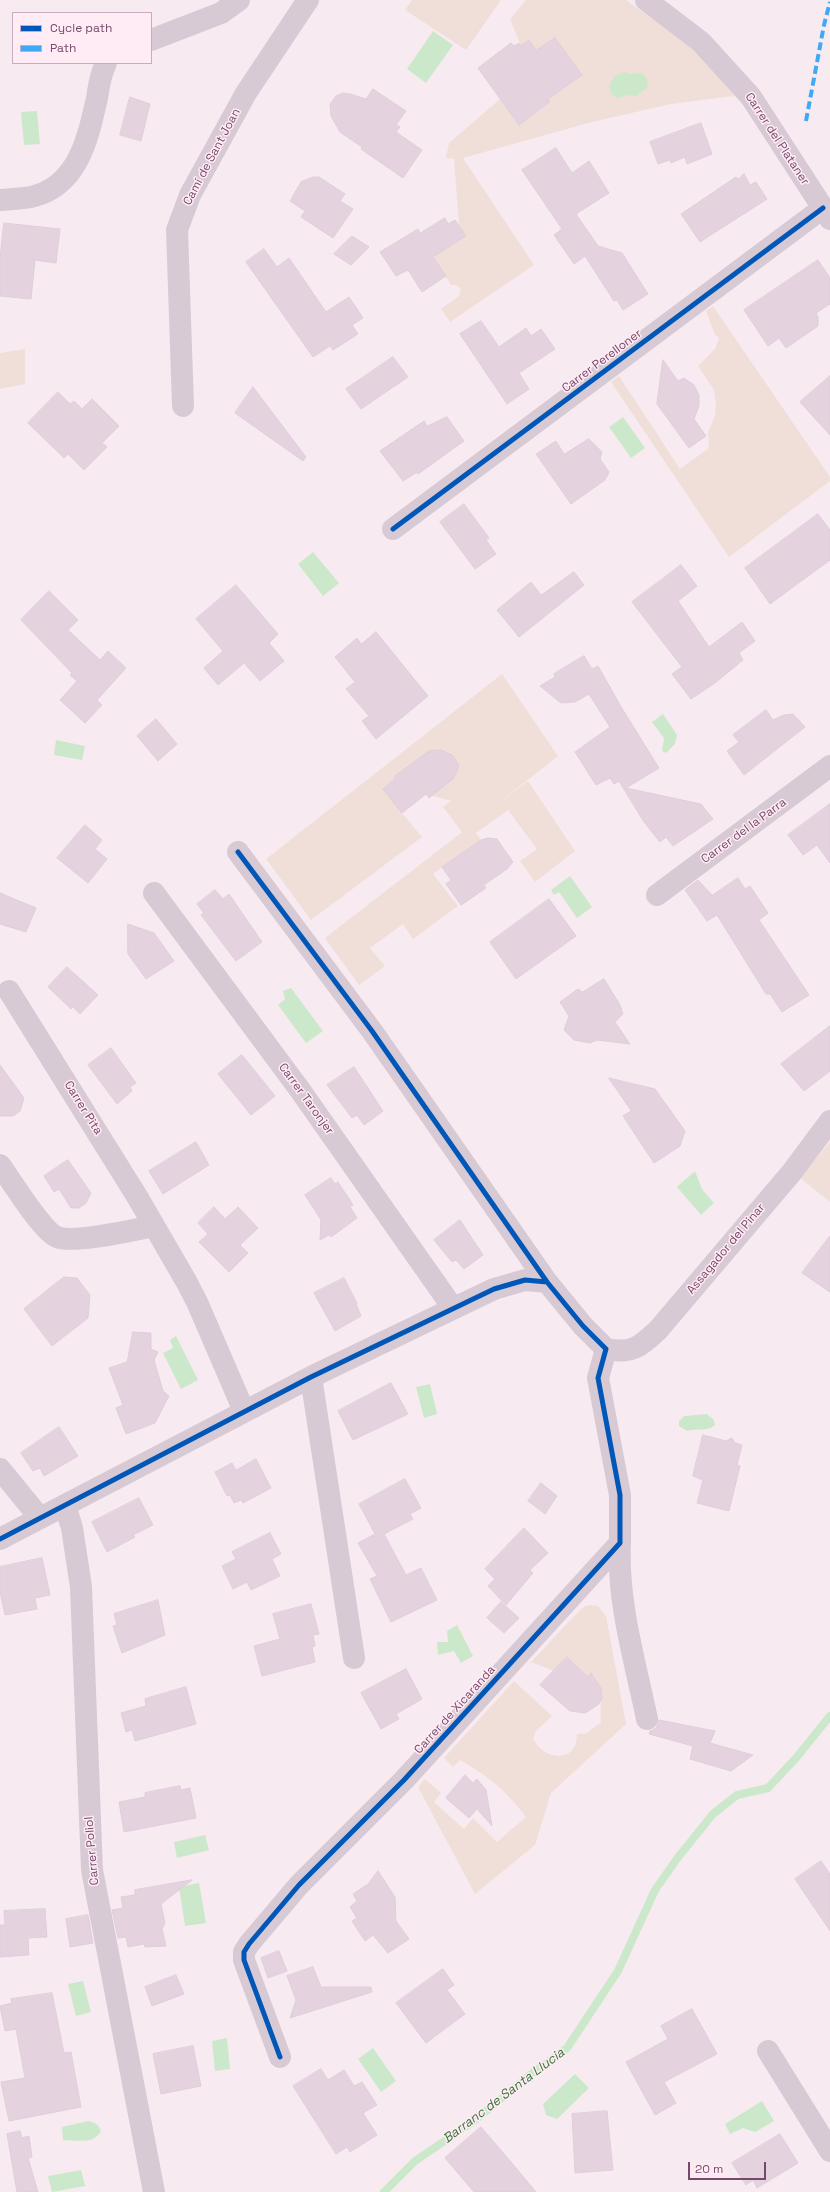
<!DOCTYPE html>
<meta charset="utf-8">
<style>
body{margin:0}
#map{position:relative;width:830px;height:2192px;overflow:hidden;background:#f7ebf1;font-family:"Space Grotesk",sans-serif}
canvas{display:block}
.legend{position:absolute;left:12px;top:12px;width:140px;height:52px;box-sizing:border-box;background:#ffecf5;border:1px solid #c8abbe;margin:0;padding:5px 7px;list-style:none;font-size:12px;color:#76496b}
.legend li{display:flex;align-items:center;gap:8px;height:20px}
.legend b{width:20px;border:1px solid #c8abbe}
.scale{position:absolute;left:688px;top:2162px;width:78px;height:18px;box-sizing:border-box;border:2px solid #76496b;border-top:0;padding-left:5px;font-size:12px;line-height:14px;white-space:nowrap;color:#76496b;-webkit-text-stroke:3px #ffecf5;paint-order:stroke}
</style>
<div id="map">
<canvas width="830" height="2192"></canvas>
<ul class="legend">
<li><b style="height:5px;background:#0057b8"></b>Cycle path</li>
<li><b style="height:5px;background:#3fa9f5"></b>Path</li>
</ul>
<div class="scale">20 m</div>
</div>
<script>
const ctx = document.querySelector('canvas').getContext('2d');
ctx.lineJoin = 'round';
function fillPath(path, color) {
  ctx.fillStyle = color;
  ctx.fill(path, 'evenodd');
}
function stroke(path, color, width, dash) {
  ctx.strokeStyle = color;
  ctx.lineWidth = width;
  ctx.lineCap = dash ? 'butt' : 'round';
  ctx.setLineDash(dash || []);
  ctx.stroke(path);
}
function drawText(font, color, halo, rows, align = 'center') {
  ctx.font = font + ' "Space Grotesk",sans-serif';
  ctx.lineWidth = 3;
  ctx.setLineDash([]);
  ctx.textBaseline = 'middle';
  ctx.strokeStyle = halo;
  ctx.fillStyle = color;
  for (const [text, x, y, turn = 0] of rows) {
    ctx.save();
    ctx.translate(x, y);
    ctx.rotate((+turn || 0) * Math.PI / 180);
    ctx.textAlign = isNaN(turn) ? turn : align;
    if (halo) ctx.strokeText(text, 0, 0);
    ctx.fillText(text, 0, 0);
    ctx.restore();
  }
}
fillPath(new Path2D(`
 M412,0H501L466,50L405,10Z
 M526,0H626L685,42L719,75L734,96L671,104L592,122L463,158L534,265L450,322L441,309L459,296L461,289L456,285H451L433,257L466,236L459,225L454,159L446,158L449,143L500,99L519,125L550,103L548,99L581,75L555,38L536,50L529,40L521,46L510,19Z
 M713,306L830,477V481L729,557L611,382L619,376L680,469L709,448L708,432L715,416L716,405L714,390L698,366L715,349L719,338L715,335L706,311Z
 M25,349V384L0,389V353Z
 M502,674L558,756L496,805L528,781L575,851L535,882L520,861L537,849L508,810L476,833L481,840L433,874L458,906L413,939L403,924L370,948L385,966L359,985L325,938L462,832L443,807L451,801L426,794L402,813L422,837L311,920L266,859Z
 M830,1142V1202L800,1178Z
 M592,1605L598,1606L606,1616L626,1724L551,1793L535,1845L475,1894L418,1787L425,1779L441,1793L434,1802L464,1829L473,1818L497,1842L526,1817C508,1792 487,1775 460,1760L453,1767L444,1758L514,1681L552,1716L536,1731L533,1738C542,1760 577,1765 577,1734L587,1733L601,1722C599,1701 606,1691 591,1674L588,1677L567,1657L554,1671L531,1662L580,1610L585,1606Z`), '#f0dfd8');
fillPath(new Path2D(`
 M433,31L453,45L426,83L407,69Z
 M624,72L631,74L642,73L648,80L647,88L636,96L629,95L617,98C610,94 609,90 610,83L615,76Z
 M37,111L40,144L24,145L21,112Z
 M623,417L645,448L631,458L609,427Z
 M313,552L339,583L323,596L298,564Z
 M663,714L677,735L675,744L666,753L662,751L664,738L652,722Z
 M56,740L85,746L82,760L54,755Z
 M570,876L592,907L577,918L559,892L554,895L551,890Z
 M291,988L323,1031L306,1043L278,1005L285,999L283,991Z
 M695,1171L702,1189L714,1203L701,1215L677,1187Z
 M176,1336L198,1380L181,1389L163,1353L173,1348L170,1340Z
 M430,1384L437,1414L424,1418L416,1387Z
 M707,1414L714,1420L715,1425C707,1432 697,1428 687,1431L679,1426V1421L684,1416Z
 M457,1625L473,1656L461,1663L454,1651L438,1655L437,1642H448L447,1631Z
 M205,1835L209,1850L177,1858L174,1842Z
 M199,1883L206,1923L185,1926L179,1887Z
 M83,1981L91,2012L76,2016L68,1984Z
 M227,2038L230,2069L215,2071L212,2041Z
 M373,2048L396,2081L381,2092L358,2059Z
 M575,2074L589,2088L557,2119L546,2115L543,2104Z
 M762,2101L774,2121L755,2132L743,2128L730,2134L725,2124Z
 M88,2121C95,2122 99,2125 101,2131C94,2145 76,2140 63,2140L62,2127Z
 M81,2170L85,2186L52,2192L48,2176Z`), '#cce8ca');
stroke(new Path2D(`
 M384,2192L415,2161L474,2121L530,2075L567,2048L618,1971L655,1890L679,1856L713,1814L737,1795L768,1788L796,1758L830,1716`), '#cce8ca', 8);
const building = new Path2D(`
 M555,38L582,75L548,99L550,102L519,125L478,68L511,43L514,46L519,43L521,46L529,40L536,50Z
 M373,89L406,111L396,125L400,127L396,132L422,150L403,178L361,149L362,147L340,132L331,116L330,104L336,96L343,93L350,94L366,99Z
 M130,97L150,104L141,141L120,135Z
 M701,123L712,154L687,164L685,157L671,163L670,160L658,164L650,142Z
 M556,148L572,173L589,161L609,193L576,214L598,246L622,253L648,294L623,310L617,300L614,301L585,256L574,264L554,235L562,229L522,170Z
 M744,174L750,185L756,182L767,199L700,242L681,214L736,177L738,179Z
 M313,177H319L345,194L340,201L353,209L333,238L301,217L305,211L290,201L301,182Z
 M445,218L448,224L455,220L466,236L433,257L446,276L422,292L408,270L396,276L380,252L418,229L420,233Z
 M4,223L60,229L56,263L35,260L31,299L0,296V260Z
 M352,236L369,247L351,265L334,254Z
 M264,249L277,267L289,258L326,312L349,297L363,318L352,325L358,334L333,350L330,346L313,357L246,262Z
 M818,260L830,278V304L816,313L818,317V326L786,348L779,338L768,346L744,310Z
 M481,321L499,347L526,328L531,336L541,329L555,349L519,373L529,389L507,404L460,334Z
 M393,357L408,377L361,409L346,389Z
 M663,360L678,381L684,378L694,385L699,395V406L694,419L706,436L689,448L657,404Z
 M830,376V435L800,402Z
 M253,387L306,457L303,461L235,413Z
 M58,392L70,404L74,401L82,409L92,399L119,426L102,443L107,447L84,470L68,454L64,458L28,423Z
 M447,417L464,441L418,474L417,472L403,481L380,451L424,421L427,426Z
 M589,439L602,452L600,459L609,472L605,480L571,504L536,454L556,441L564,454Z
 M464,504L489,538L486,540L496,554L475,569L440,522Z
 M818,514L830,530V560L770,604L745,568Z
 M681,565L697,586L678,601L709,647L742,622L755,641L739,653L743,660L715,683L691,699L672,674L682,667L632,602Z
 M574,572L584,585L519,637L497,610L531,582L541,595Z
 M236,585L278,634L269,643L284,661L260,681L244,663L218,685L204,668L223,651L196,619Z
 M49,591L78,620L68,630L100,660L108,651L126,668L97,700L102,705L85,723L60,700L77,681L70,675L72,673L21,620Z
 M376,632L428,696L376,739L362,721L369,716L346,689L355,682L335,657L357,638L361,644Z
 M584,656L592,669L598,666L620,705L659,768L626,788L701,804L713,819L673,846L666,837L660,842L644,822L619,781L614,784L610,778L596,785L575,752L610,727L589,694L575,702L561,703L540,686L555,677L554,674Z
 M766,710L773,720L784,715L793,714L805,727L744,775L727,751L739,742L733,735Z
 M156,719L177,744L158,761L137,736Z
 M441,750L452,755L459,765L454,778L429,798L426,794L402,813L383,789L395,779V776L429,751Z
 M830,804V863L817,845L803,855L788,835Z
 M85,825L102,840L95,849L107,859L88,883L57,858Z
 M488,838L497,839L513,862L507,869L484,885L486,888L461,905L446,884L451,880L442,867L481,840Z
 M738,878L745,889L750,886L768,913L759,920L809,995L782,1012L770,994H766L717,915L707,921L685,890L698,880L712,895Z
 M215,890L223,899L229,894L262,942L236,961L201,915L204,913L197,904Z
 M0,893L36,908L26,932L0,924Z
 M549,899L576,936L516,979L490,942Z
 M128,924L154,933L174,961L146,979L128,954Z
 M67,967L98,995L80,1014L73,1007L71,1009L48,987Z
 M604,979L620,1005L623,1014L615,1022L630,1044L597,1040L590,1043L574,1040L564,1030L569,1016L560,1002L578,989L582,992Z
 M830,1026V1071L804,1091L781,1064Z
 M111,1048L136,1083L130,1087L132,1091L117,1104L88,1065Z
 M242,1055L275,1096L251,1115L218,1074Z
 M0,1065L24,1098L20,1111L13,1116H0Z
 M354,1067L383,1111L364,1125L357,1115L352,1118L327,1085Z
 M609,1078L655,1089L685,1131L680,1146L654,1163L623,1116L631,1111Z
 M196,1142L209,1165L163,1194L149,1171Z
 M68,1160L91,1193L86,1203L79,1208H71L59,1189L54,1192L44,1176Z
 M331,1178L335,1184L338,1182L353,1205L350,1207L357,1218L331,1237L329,1235L320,1240L321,1220L305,1195Z
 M214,1207L225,1219L238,1207L258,1228L240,1245L248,1253L229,1272L199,1242L208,1234L198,1223Z
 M460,1220L483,1255L464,1269L456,1260L452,1262L434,1240Z
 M830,1236V1292L802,1273Z
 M64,1277L77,1278L90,1295L88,1318L52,1346L24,1309Z
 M344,1278L357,1303L356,1304L361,1316L335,1331L314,1293Z
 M133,1332L151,1333V1349L158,1352L154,1360L163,1391L169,1396L155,1423L126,1434L116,1408L123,1405L109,1368L127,1362Z
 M391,1383L408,1414L353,1440L338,1411Z
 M59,1427L78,1456L44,1476L40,1468L33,1471L21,1453Z
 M703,1435L726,1441L732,1438L735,1443L742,1445L737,1465L740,1466L729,1511L697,1503L703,1480L693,1476Z
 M256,1459L271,1488L243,1503L241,1500L234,1503L230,1495L227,1496L215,1472L232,1463L236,1470Z
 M405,1479L421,1508L410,1514L413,1519L384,1534L406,1575L421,1568L437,1600L391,1622L370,1579L377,1576L358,1543L375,1534L359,1504Z
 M541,1483L557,1496L545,1514L528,1501Z
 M139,1498L153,1525L133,1535L135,1537L107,1552L92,1522Z
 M524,1528L548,1553L530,1570L533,1573L506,1605L488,1586L495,1579L485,1569Z
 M270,1533L281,1554L272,1559L280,1576L251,1590L247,1582L233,1589L222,1566L236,1559L232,1552Z
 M42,1558L50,1595L35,1598L37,1609L5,1615L0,1592V1567Z
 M158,1600L165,1635L122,1653L113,1626L117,1625L114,1614Z
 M501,1602L519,1618L504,1633L487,1618Z
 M311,1604L319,1634L313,1635L315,1646L312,1647L315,1662L262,1676L254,1646L280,1639L273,1614Z
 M567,1657L588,1677L591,1673L601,1688L602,1698L599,1704L585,1713L570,1711L540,1685Z
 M406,1669L422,1699L396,1714L399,1719L381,1729L361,1693Z
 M186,1687L196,1724L135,1741L132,1730L126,1732L121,1713L146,1706L145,1699Z
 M659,1720L715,1731L710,1743L753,1755L731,1771L690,1759L693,1746L649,1734L650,1731L656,1728Z
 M465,1775L473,1783L477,1779L486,1790L492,1826L477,1809L469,1818L446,1798Z
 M180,1786L181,1790L190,1788L196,1818L124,1832L119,1802L145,1797V1793Z
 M821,1861L830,1874V1931L795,1879Z
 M378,1871L395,1897L396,1921L409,1939L388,1953L373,1935L365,1941L352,1921L357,1918L350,1907L357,1901L353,1894L368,1884Z
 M192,1880L161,1904L165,1923L162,1929L166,1946L145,1947L144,1944L128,1947L126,1937L118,1938L112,1910L123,1908L121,1897L135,1895V1890Z
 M45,1909L47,1937L28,1938L29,1955L0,1957V1925H5L4,1911Z
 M88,1915L93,1943L70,1947L66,1919Z
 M279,1951L287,1971L268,1978L261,1958Z
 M313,1967L321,1987H371L372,1992L290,2018L296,2000L287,1976Z
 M443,1969L454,1985L447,1990L465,2014L426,2043L396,2003Z
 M176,1975L184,1994L152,2006L145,1987Z
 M52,1993L64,2053L71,2052L81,2107L9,2121L1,2082L25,2078L16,2029L5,2031L0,2006L12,2003L11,1999Z
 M692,2009L717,2054L664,2082L676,2103L655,2115L626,2062L668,2039L661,2026Z
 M193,2046L201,2086L161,2094L153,2054Z
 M321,2069L328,2080L344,2070L354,2086L362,2082L377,2105L363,2113L377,2135L350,2152L347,2147L336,2154L293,2086Z
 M607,2111L613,2170L575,2173L572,2114Z
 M481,2127L511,2162L536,2192H474L445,2158Z
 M20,2131L22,2138L29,2136L32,2157L28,2158L38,2192H17L7,2134Z
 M780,2134L798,2163L757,2188L753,2180L746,2185L732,2163Z`);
fillPath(building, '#e4d2de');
stroke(building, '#e0cdda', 1);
stroke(new Path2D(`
 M646,0L701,42L751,97L830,219
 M151,40L221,13L239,0
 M0,200C10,199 21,199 31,197C78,187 88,138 97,98C99,86 100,75 106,63
 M183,406L177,230L190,195L246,93L308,0
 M393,529L823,208
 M238,852L372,1031L547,1282
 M154,893L300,1090L453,1308
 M657,895L830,766
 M9,991L138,1198L186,1281L197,1302L244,1411
 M0,1165C11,1180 42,1231 57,1237C74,1244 133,1230 154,1226
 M606,1349C632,1354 640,1347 658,1330L792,1172L830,1121
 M311,1377L354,1658
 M0,1469L40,1518
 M65,1505L72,1528L81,1587L92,1870L154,2192
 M0,1539L311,1377L494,1289L525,1280L547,1282L583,1326L606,1349
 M620,1543C617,1602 635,1661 647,1719
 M768,2051L830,2151
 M280,2057L244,1960V1952L249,1944L299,1885L404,1780L620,1543V1495L598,1378L606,1349`), '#d8cad4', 22);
stroke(new Path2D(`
 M806,121L824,25L830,2`), '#3fa9f5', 4, [8, 4]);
stroke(new Path2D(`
 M393,529L823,208
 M238,852L372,1031L547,1282
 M0,1539L311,1377L494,1289L525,1280L547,1282L583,1326L606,1349L598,1378L620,1495V1543L404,1780L299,1885L249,1944L244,1952V1960L280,2057`), '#0057b8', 5);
drawText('12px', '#76496b', '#ffecf5', [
 ["Carrer del Plataner",777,139,57],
 ["Camí de Sant Joan",212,157,-62],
 ["Carrer Perelloner",602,361,-37],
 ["Carrer del la Parra",744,831,-36],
 ["Carrer Taronjer",306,1099,54],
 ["Carrer Pita",83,1108,58],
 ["Assagador del Pinar",726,1249,-50],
 ["Carrer de Xicaranda",455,1710,-48],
 ["Carrer Poliol",92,1851,-95]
]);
drawText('italic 13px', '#3a743c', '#ffecf5', [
 ["Barranc de Santa Llucia",504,2096,-37]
]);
</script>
